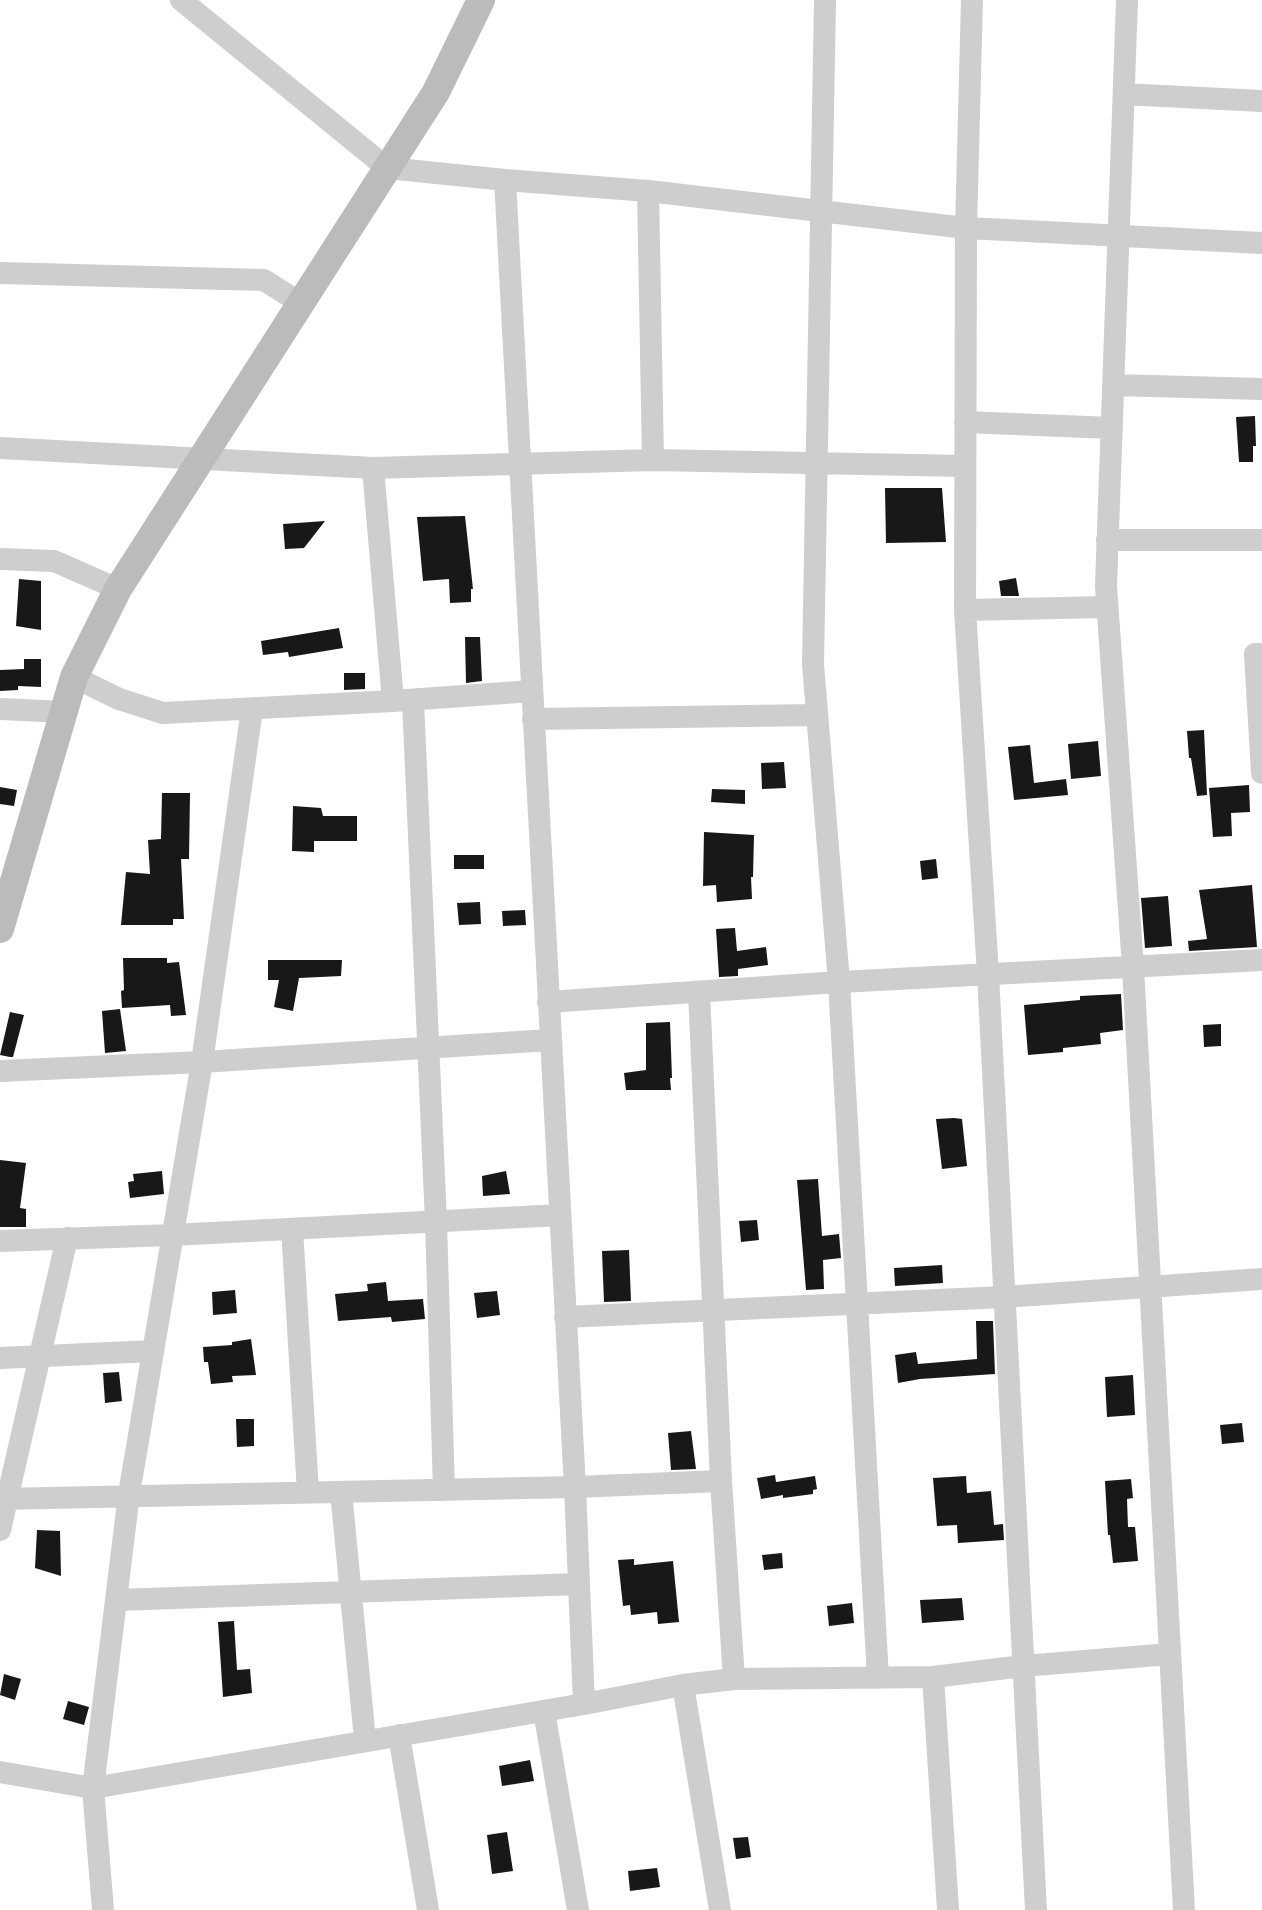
<!DOCTYPE html>
<style>
body{margin:0}
canvas{display:block;background:#fff}
</style>
<canvas width="1262" height="1910"></canvas>
<script>
const ctx = document.querySelector('canvas').getContext('2d');
ctx.lineJoin = 'round';
function fillPath(path, color) {
  ctx.fillStyle = color;
  ctx.fill(path, 'evenodd');
}
function stroke(path, color, width, dash) {
  ctx.strokeStyle = color;
  ctx.lineWidth = width;
  ctx.lineCap = dash ? 'butt' : 'round';
  ctx.setLineDash(dash || []);
  ctx.stroke(path);
}
fillPath(new Path2D(`
 M1255,416L1256,446H1253V462H1239L1236,417Z
 M885,488H942L946,542L886,543Z
 M465,516L473,589H471V602L450,603L449,579L423,581L417,517Z
 M325,521L304,548L285,549L283,524Z
 M1016,578L1019,596H1001L999,581Z
 M19,579L41,581V630L16,626Z
 M339,628L343,648L289,657L288,652L263,655L261,641Z
 M465,637H480L482,681L466,683Z
 M24,659H41V687L18,686V690L0,691V670L24,669Z
 M344,673H365V689L344,690Z
 M1204,730L1207,795L1197,796L1191,758H1189L1187,731Z
 M1098,741L1101,776L1071,779L1068,744Z
 M1030,745L1034,783L1066,779L1068,795L1014,800L1008,747Z
 M784,762L786,788L762,789L761,763Z
 M1249,785L1250,812L1231,813L1232,836L1213,837L1209,788Z
 M0,787L17,790L14,806L0,804Z
 M712,789L745,790V804L711,802Z
 M162,793H190L189,859H181L184,919H173V925H121L126,872L150,874L148,840L161,839Z
 M293,806L321,808L323,816H357V841H314V852L292,851Z
 M704,832L754,835L753,877H751L752,899L717,902L716,885L703,886Z
 M454,855H484V869H454Z
 M936,859L938,878L922,880L920,861Z
 M1252,885L1257,947L1189,951L1188,941L1207,939L1199,890Z
 M1168,896L1172,946L1145,948L1141,898Z
 M480,902L481,924L459,925L457,903Z
 M525,910L526,925L503,926L502,911Z
 M735,928L737,951L766,947L768,965L738,969V976L719,977L716,929Z
 M123,958H167V963L179,962L186,1015L171,1016L170,1005L122,1008L121,991L124,990Z
 M268,960H342L341,976L299,978L293,1011L274,1007L279,980H268Z
 M1121,994L1123,1030L1100,1033L1101,1044L1063,1048V1052L1028,1055L1024,1005L1080,1000V996Z
 M120,1009L126,1051L105,1053L102,1011Z
 M10,1012L24,1015L13,1057H10L0,1055Z
 M670,1022L672,1078H670L671,1090H626L624,1073L646,1070V1023Z
 M1221,1024V1046L1204,1047L1203,1025Z
 M954,1118L962,1119L967,1166L942,1169L936,1119Z
 M0,1160L26,1163L20,1208L26,1209V1227H0Z
 M162,1171L164,1194L130,1198L128,1182L134,1181L133,1174Z
 M506,1171L510,1194L483,1196L482,1176Z
 M818,1179L822,1236L839,1234L841,1258L823,1260L824,1289L806,1290L797,1180Z
 M757,1220L759,1240L741,1242L739,1221Z
 M629,1250L631,1301L604,1302L602,1251Z
 M942,1265L943,1283L895,1286L894,1268Z
 M386,1282L388,1301L423,1299L425,1319L392,1322L391,1317L338,1321L335,1294L368,1291L367,1284Z
 M235,1290L237,1313L213,1315L212,1292Z
 M497,1291L500,1315L477,1318L474,1293Z
 M976,1321H993L995,1374L920,1379L898,1383L895,1355L916,1352L918,1364L977,1359Z
 M251,1339L256,1375L232,1376L233,1382L211,1384L208,1362H204L203,1347L232,1345V1342Z
 M119,1372L122,1401L105,1403L103,1373Z
 M1133,1375L1135,1415L1107,1417L1105,1377Z
 M236,1419H254V1446L237,1447Z
 M1242,1423L1244,1442L1222,1444L1220,1425Z
 M691,1431L696,1469L671,1470L668,1433Z
 M775,1475L776,1482L815,1476L817,1489L813,1490V1494L783,1498V1495L761,1499L757,1478Z
 M966,1476L967,1493L991,1491L994,1525L1003,1524L1004,1540L958,1543L957,1525L937,1526L933,1478Z
 M1131,1479L1133,1498L1127,1499L1128,1527H1135L1138,1561L1113,1563L1110,1535H1108L1105,1481Z
 M37,1530L60,1531L61,1576L35,1568Z
 M782,1553L783,1568L764,1570L762,1555Z
 M634,1559V1565L673,1561L679,1622L658,1624L657,1612L631,1615L630,1605L623,1606L618,1560Z
 M962,1598L964,1620L922,1623L920,1600Z
 M852,1603L854,1623L829,1626L827,1606Z
 M234,1621L237,1670L250,1669L252,1693L223,1697L218,1622Z
 M4,1674L21,1679L15,1700L0,1695Z
 M68,1701L89,1707L84,1725L63,1719Z
 M530,1760L534,1781L502,1786L499,1766Z
 M507,1832L513,1871L492,1874L487,1835Z
 M748,1837L751,1857L736,1859L733,1838Z
 M657,1868L660,1887L630,1891L628,1871Z`), '#181818');
stroke(new Path2D(`
 M181,0L387,168L505,180L648,191L966,228L1262,243
 M825,0L813,664L839,982L878,1678
 M972,0L966,228L965,610L988,974L1036,1910
 M1127,0L1106,586L1133,967L1184,1910
 M1124,94L1262,101
 M505,180L575,1487L584,1704
 M648,191L653,460
 M0,273L264,280L300,303
 M1114,385L1262,389
 M965,422L1112,428
 M0,448L373,468L653,460L965,466
 M373,468L393,701
 M1107,540H1262
 M0,559L54,561L118,589
 M965,610L1107,607
 M1262,654H1255L1262,773
 M74,677L119,699L163,713L393,701L532,691
 M413,700L436,1222L444,1490
 M0,709L64,712
 M533,719L817,715
 M699,992L721,1481L734,1679
 M548,1002L839,982L1262,960
 M0,1071L202,1062L550,1040
 M292,1229L308,1492
 M0,1241L172,1235L560,1215
 M565,1317L1004,1297L1262,1279
 M0,1358L153,1351
 M341,1492L365,1740
 M0,1499L575,1487L721,1481
 M0,1530L67,1238
 M117,1600L579,1584
 M933,1677L948,1910
 M683,1685L720,1910
 M544,1711L578,1910
 M399,1735L428,1910
 M0,1772L93,1788L584,1704L683,1685L734,1679L933,1677L1023,1666L1170,1654
 M103,1910L93,1788L129,1494L202,1062L252,709`), '#cecece', 22);
stroke(new Path2D(`
 M0,929L74,677L118,589L436,92L481,0`), '#bbb', 28);
</script>
